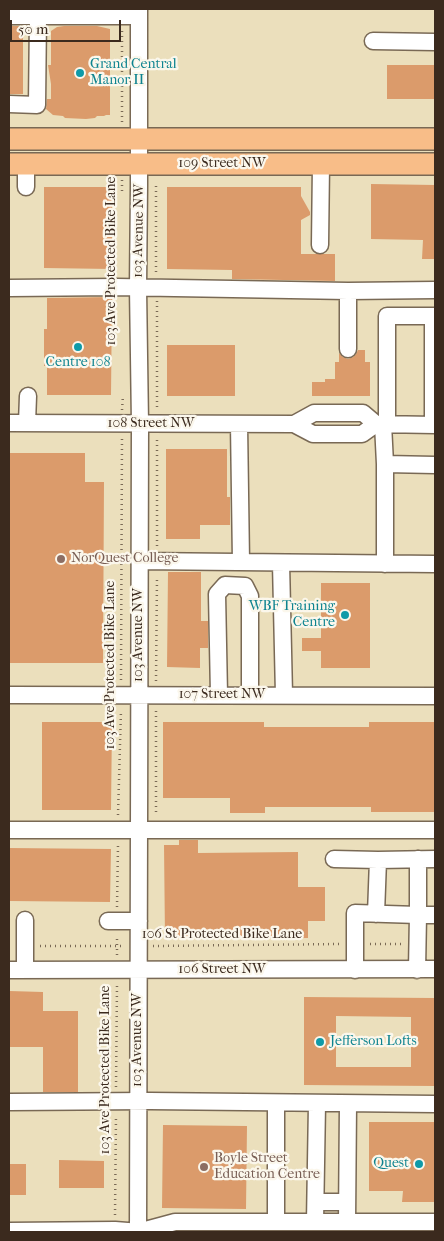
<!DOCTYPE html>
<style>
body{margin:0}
#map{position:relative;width:444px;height:1241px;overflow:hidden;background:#ebdfbc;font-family:"IM FELL French Canon",serif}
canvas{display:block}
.frame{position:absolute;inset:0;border:10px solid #3b2a1e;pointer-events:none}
.scale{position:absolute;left:10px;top:20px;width:111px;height:22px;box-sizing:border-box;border:2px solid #3b2a1e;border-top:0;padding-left:6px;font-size:15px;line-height:18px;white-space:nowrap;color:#3b2a1e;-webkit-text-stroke:4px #fbf7ec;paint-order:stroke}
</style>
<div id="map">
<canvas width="444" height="1241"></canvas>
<div class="frame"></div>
<div class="scale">50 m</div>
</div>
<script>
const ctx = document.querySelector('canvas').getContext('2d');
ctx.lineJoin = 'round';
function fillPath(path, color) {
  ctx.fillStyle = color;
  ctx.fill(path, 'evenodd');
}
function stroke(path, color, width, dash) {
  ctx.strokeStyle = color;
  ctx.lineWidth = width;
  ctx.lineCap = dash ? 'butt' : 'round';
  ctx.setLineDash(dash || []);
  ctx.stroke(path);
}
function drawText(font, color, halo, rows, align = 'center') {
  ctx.font = font + ' "IM FELL French Canon",serif';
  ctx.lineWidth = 4.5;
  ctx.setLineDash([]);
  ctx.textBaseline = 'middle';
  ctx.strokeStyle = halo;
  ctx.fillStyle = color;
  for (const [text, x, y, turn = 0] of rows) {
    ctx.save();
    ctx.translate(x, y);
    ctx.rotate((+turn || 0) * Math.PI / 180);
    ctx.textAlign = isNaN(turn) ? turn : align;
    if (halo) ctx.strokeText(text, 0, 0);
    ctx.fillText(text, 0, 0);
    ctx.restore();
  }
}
fillPath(new Path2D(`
 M9,26H23V94H9Z
 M64,26H97L110,29V115H106L104,116H97L95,118L86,119L65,118L63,116L53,115L46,109L47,99H51V84L48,65H51V31L57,27Z
 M387,65H435V99H387Z
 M371,184L435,185V259H422L423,240L371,239Z
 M44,187H112V269L44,268Z
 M167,187H301V196L310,212V215L301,220V254H335V281L232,279V270L167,269Z
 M112,297L111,395H47V366H44V329H47V298Z
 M167,345H235V396H167Z
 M358,350H365V362H370V396H312V382H325V379H335V362H339V353L343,357L348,359L353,357L356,354Z
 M166,449H227V497H230V525H200V539H166Z
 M9,453H85V482H104L103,663H9Z
 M168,572H201V621H208V648H200V668L167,667Z
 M321,583H370V668H321V651H302V638H321Z
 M42,722H112L111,810H42Z
 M163,722H264V727H369V722H435V812H371V807H265V813H230V798H163Z
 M179,840H198V853L298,852V887H325V921H308V938L165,939L164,845H179Z
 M9,848L111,849L110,902L9,901Z
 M9,991L43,992V1011H78V1092H43V1047H9Z
 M304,997L434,998V1086L304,1085ZM336,1016L411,1017V1067H336Z
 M369,1122H435V1202H402L403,1191H369Z
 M163,1125L247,1126L246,1209L162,1208Z
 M59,1160L104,1161V1188H59Z
 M9,1164H26V1195H9Z`), '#db9b6b');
const minor = new Path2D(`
 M9,16H139
 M373,41L435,42
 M9,104L37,105L38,16
 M26,164V187
 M320,245L321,164
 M9,288L117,287L348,291L435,290
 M433,316V425
 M348,349V291
 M9,423L294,424L313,434H362L376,424L435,425
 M27,423L28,396
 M239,424L241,562
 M294,424L314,413H363L376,424
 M383,424L385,464L435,465
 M387,424V316H435
 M385,464V564
 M139,561L435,564
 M281,563L284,695
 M9,695L435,696
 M219,695L217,594L225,585L245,586L250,596V695
 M9,830H435
 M334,859L378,860L376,914
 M418,859V915H435
 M378,860L435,859
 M108,921H139
 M9,970L435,969
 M25,970V920
 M355,970V913L418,915L417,970
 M9,1102L150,1101L435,1104
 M316,1202H347
 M276,1222V1103
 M315,1222L317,1104
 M347,1222L348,1104
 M9,1231L115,1230L140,1232
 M138,1232L140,424L138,288L139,185V9
 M138,1232L175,1222H435`);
const major = new Path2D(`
 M9,139H435
 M9,164H435`);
stroke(minor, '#796955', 19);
stroke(major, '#796955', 24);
stroke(new Path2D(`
 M122,122V30
 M122,180V192
 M156,186V273
 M157,301V408
 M122,410L123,395
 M157,546V439
 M121,680L122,438
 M156,681L157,576
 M156,711V816
 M118,815L121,710
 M117,907L118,845
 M370,944H402
 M40,946H125
 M153,946L340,944
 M117,955V935
 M116,1087L117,985
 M115,1215L116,1115`), '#796955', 2.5, [1, 4]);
stroke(minor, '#fff', 16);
stroke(major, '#f8bd88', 21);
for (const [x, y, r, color] of [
 [80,73,5,"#0f9aa8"],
 [78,347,5,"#0f9aa8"],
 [61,559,5,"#8d6e63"],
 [345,615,5,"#0f9aa8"],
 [320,1042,5,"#0f9aa8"],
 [419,1164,5,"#0f9aa8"],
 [204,1167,5,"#8d6e63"]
]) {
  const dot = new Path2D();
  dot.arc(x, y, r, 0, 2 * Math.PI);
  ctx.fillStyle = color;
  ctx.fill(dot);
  stroke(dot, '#fbf7ec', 2);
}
drawText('14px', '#0d838f', '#fbf7ec', [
 ["Grand Central",90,65],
 ["Manor II",90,81],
 ["Centre 108",78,363,"center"],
 ["WBF Training",335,607,"right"],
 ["Centre",335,623,"right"],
 ["Jefferson Lofts",330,1042],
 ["Quest",409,1164,"right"]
], 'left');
drawText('14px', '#3b2a1e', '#fbf7ec', [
 ["109 Street NW",222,164],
 ["103 Avenue NW",139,231,-89],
 ["103 Ave Protected Bike Lane",112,261,-90],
 ["108 Street NW",151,424],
 ["103 Avenue NW",139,635,-90],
 ["103 Ave Protected Bike Lane",111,665,-90],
 ["107 Street NW",222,695],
 ["106 St Protected Bike Lane",222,935],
 ["106 Street NW",222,970],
 ["103 Avenue NW",138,1040,-90],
 ["103 Ave Protected Bike Lane",106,1070,-90]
]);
drawText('14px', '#785e54', '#fbf7ec', [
 ["NorQuest College",71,559],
 ["Boyle Street",214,1159],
 ["Education Centre",214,1175]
], 'left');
</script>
